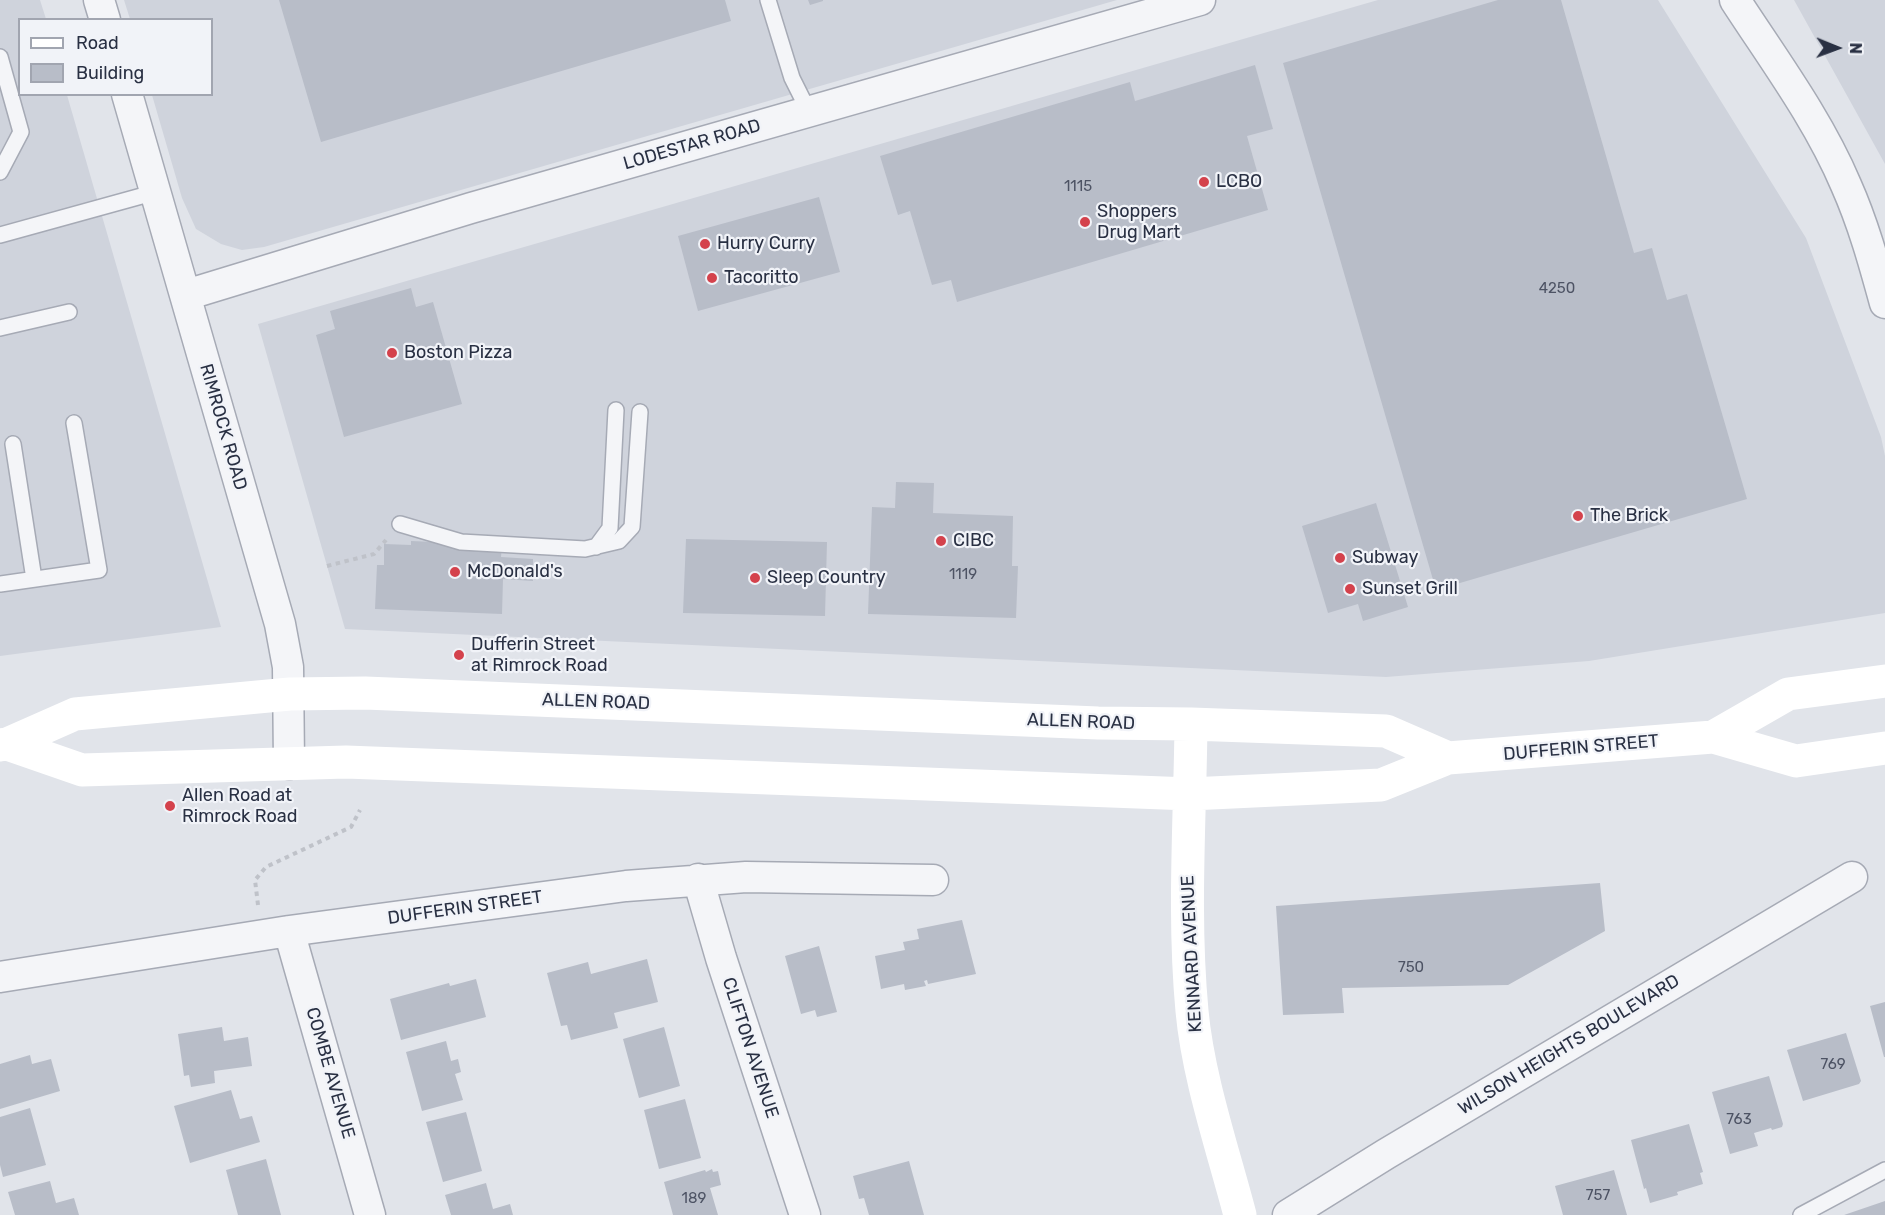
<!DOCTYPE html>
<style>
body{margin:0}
#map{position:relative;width:1885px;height:1215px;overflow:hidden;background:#e1e4ea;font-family:Rubik,sans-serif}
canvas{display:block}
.legend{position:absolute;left:18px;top:18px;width:195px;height:78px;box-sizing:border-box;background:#f1f3f8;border:2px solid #a1a5b0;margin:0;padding:8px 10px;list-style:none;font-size:18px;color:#293043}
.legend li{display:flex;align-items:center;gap:12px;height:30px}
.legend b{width:30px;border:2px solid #a1a5b0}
.north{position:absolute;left:1807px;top:18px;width:60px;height:60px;-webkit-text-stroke:4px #f1f3f8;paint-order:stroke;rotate:91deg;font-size:16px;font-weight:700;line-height:24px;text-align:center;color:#293043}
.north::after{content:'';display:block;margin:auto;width:21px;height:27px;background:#293043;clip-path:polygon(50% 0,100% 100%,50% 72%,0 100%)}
</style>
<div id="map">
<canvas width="1885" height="1215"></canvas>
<ul class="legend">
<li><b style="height:8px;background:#fff"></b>Road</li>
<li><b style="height:16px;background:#b8bdc8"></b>Building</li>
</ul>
<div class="north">N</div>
</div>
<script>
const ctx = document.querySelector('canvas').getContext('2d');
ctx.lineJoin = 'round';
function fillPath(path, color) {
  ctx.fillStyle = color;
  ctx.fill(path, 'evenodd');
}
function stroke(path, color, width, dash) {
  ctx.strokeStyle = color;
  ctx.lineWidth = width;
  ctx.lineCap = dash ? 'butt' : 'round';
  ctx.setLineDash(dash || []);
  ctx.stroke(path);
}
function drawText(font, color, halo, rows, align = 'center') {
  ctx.font = font + ' Rubik,sans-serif';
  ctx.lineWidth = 4.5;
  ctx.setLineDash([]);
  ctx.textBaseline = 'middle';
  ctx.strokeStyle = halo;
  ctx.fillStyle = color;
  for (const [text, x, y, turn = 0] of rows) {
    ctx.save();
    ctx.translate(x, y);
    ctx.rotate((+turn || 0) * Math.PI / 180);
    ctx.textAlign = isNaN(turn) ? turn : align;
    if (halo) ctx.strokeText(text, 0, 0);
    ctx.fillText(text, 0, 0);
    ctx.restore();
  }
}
fillPath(new Path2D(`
 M0,0H40L46,19L20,20V94L67,95L221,627L0,656Z
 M124,0H1117L264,247L242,250L221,244L196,229L182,198L152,95L212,94V20L130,19Z
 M1378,0H1658L1806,238L1881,437L1885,456V613L1589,661L1386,677L345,629L258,324Z
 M1794,0H1885V164Z`), '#cfd3dc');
fillPath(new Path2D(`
 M279,0H725L731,21L321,142Z
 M808,0H823V1L810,5Z
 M1498,0H1561L1634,253L1652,248L1667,300L1687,294L1747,499L1436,590L1283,63Z
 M1255,65L1273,129L1247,136L1268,210L957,302L951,280L932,285L910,211L898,215L880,156L1130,82L1135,101Z
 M819,197L840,272L698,311L678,236Z
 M411,288L416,307L433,302L462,404L344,437L316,335L335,329L330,311Z
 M896,482L934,483L933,513L1013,516L1012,566H1018L1016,618L868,614L872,507L895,508Z
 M1376,503L1408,607L1363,621L1358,604L1328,613L1302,526Z
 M686,539L827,542L825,616L683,613Z
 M411,541L502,545L501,557L533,559V581L503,579L502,614L375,609L377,565H384V544L411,545Z
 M1600,883L1605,931L1508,985L1342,988L1344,1013L1283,1015L1276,906Z
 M962,920L976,974L928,984L927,980L924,981L926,986L905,990L904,984L881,989L875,956L905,950L903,942L919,939L917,929Z
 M819,946L837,1012L817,1017L815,1010L801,1014L785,956Z
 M647,959L658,1002L614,1013L618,1028L571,1040L567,1025L561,1026L547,973L588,962L591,974Z
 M476,979L486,1017L401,1040L390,999L449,983L450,986Z
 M1885,1002V1057H1884L1870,1006Z
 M222,1027L224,1041L248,1037L252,1066L214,1071L215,1083L191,1087L189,1075L184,1076L178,1034Z
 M664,1027L680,1086L639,1098L623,1039Z
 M1846,1033L1861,1081L1859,1084L1803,1101L1787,1050Z
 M446,1041L451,1061L458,1059L461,1072L455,1074L463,1100L422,1111L406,1052Z
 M30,1055L32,1064L51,1059L60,1091L0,1109V1064Z
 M1769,1076L1783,1124L1782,1127L1772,1130L1771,1128L1754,1133L1758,1146L1730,1154L1712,1092Z
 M231,1090L240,1119L252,1116L260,1142L190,1163L174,1106Z
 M685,1099L701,1158L659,1169L644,1110Z
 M30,1108L46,1165L3,1177L0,1165V1117Z
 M466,1112L482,1171L443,1182L426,1122Z
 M1689,1124L1703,1172L1700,1173L1703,1184L1677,1192L1678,1195L1650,1203L1646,1188L1644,1189L1631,1140Z
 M266,1159L281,1215H238L226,1170Z
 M909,1161L924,1215H869L864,1198L859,1199L853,1176Z
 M712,1169L713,1172L718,1171L721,1185L710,1188L718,1215H673L664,1182L705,1170L706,1172Z
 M1614,1170L1627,1215H1563L1555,1186Z
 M50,1181L56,1203L74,1198L79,1215H15L8,1192Z
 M486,1183L493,1209L510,1204L513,1215H451L445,1195Z
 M1885,1201V1215H1844Z`), '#b8bdc8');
const lane = new Path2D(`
 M768,0L792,78L809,112
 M0,57L21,132L0,172
 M0,235L156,192
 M0,328L69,312
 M13,444L34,579
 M400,524L461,542L585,549L619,541L632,527L640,412
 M596,547L610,528L616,410
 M0,584L99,570L74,423
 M1801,1215L1885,1170`);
const street = new Path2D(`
 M99,0L105,20
 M1735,0C1774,60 1818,119 1846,185C1863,223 1874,263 1885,303
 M127,94L280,624L288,667L289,764
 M186,295L471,208L1200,0
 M698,879L721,958L805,1215
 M289,931L370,1215
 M0,977L289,931L626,886L746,877L933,880
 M1288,1215L1386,1154L1852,877`);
stroke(lane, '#a6aab5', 18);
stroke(street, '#a6aab5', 33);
stroke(new Path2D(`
 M327,566L374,554L386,540
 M258,905L255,880L266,867L351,827L360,810`), '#bfc2c9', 4, [4.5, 4.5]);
stroke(lane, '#f4f5f8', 15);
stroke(street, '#f4f5f8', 30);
stroke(new Path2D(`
 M1191,724C1190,820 1183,915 1192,1011C1198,1077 1223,1150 1240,1215
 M1713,737L1788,694L1885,681
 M7,744L82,770L346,762L1190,794L1381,785L1448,758L1713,737L1796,761L1885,748
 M0,745L7,744L75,714L290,694L365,693L1098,723L1191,724L1386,731L1448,758`), '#fff', 33);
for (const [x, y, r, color] of [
 [1204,182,6,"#d4424c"],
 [1085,222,6,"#d4424c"],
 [705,244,6,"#d4424c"],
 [712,278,6,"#d4424c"],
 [392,353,6,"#d4424c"],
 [1578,516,6,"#d4424c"],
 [941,541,6,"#d4424c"],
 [1340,558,6,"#d4424c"],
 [455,572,6,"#d4424c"],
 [755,578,6,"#d4424c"],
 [1350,589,6,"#d4424c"],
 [459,655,6,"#d4424c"],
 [170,806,6,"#d4424c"]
]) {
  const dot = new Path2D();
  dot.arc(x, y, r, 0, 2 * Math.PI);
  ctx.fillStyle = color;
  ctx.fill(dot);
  stroke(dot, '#f1f3f8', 2);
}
drawText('15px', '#4d5364', null, [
 ["1115",1078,187],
 ["4250",1557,289],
 ["1119",963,575],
 ["750",1411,968],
 ["769",1833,1065],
 ["763",1739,1120],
 ["757",1598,1196],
 ["189",694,1199]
]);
drawText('18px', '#293043', '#f1f3f8', [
 ["LODESTAR ROAD",692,145,-16],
 ["RIMROCK ROAD",223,427,74],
 ["ALLEN ROAD",596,702,2],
 ["ALLEN ROAD",1081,722,2],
 ["DUFFERIN STREET",1581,748,-5],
 ["DUFFERIN STREET",465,908,-8],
 ["KENNARD AVENUE",1192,954,-93],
 ["WILSON HEIGHTS BOULEVARD",1569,1045,-31],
 ["CLIFTON AVENUE",750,1048,72],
 ["COMBE AVENUE",330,1073,74]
]);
drawText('18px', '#293043', '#f1f3f8', [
 ["LCBO",1216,182],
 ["Shoppers",1097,212],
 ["Drug Mart",1097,233],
 ["Hurry Curry",717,244],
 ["Tacoritto",724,278],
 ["Boston Pizza",404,353],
 ["The Brick",1590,516],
 ["CIBC",953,541],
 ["Subway",1352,558],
 ["McDonald's",467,572],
 ["Sleep Country",767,578],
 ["Sunset Grill",1362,589],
 ["Dufferin Street",471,645],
 ["at Rimrock Road",471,666],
 ["Allen Road at",182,796],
 ["Rimrock Road",182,817]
], 'left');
</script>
